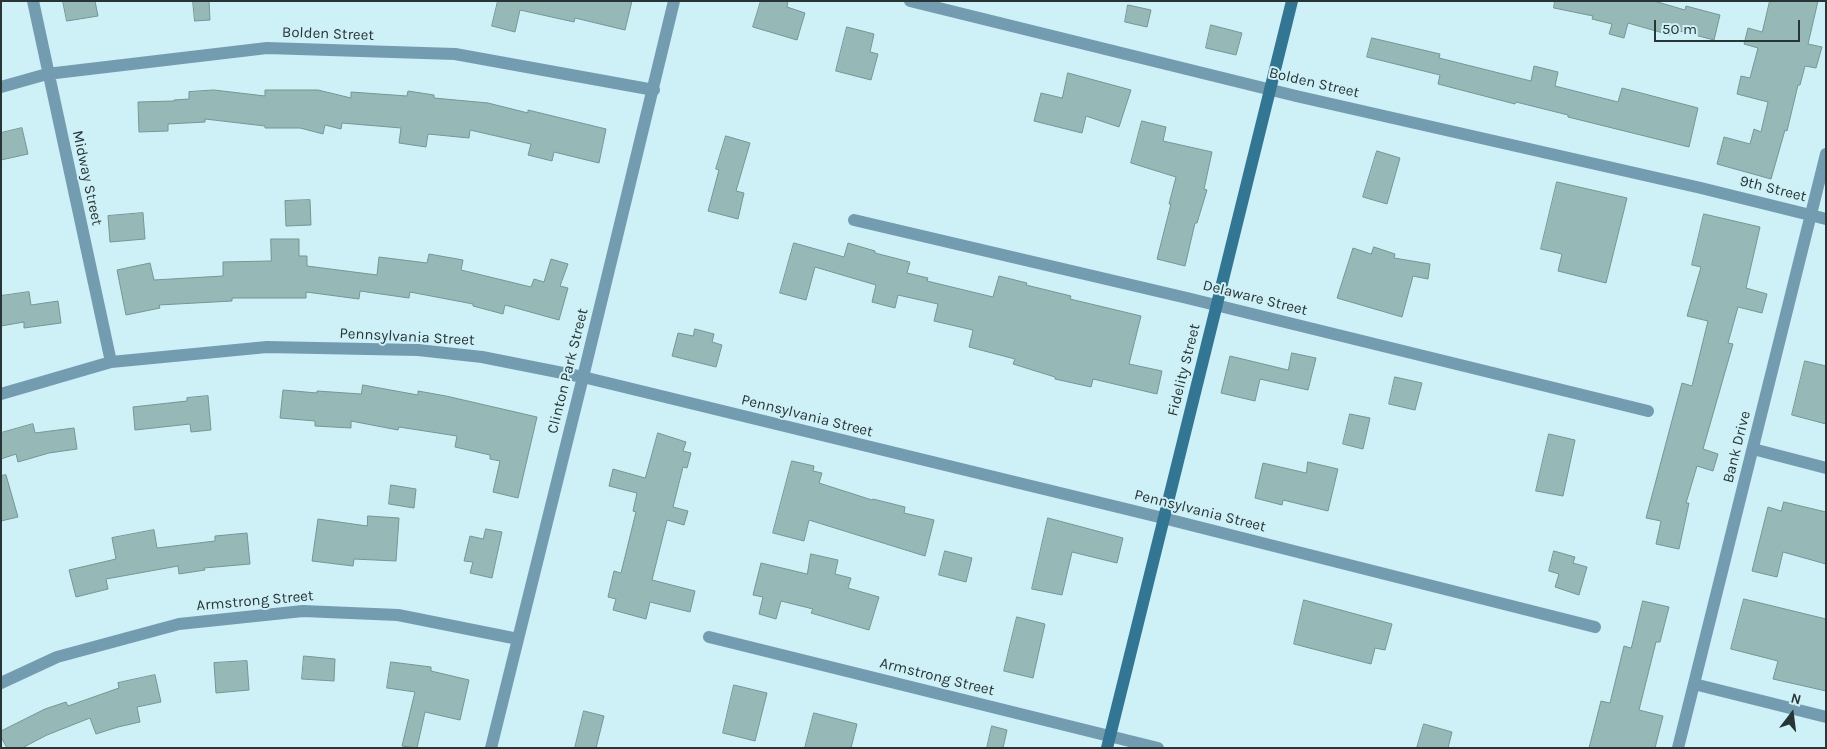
<!DOCTYPE html>
<style>
body{margin:0}
#map{position:relative;width:1827px;height:749px;overflow:hidden;background:#cef0f7;font-family:Karla,sans-serif}
canvas{display:block}
.frame{position:absolute;inset:0;border:2px solid #283537;pointer-events:none}
.north{position:absolute;left:1767px;top:689px;width:50px;height:50px;-webkit-text-stroke:4px #cef0f7;paint-order:stroke;rotate:15deg;font-size:14px;font-weight:700;line-height:20px;text-align:center;color:#283537}
.north::after{content:'';display:block;margin:auto;width:18px;height:22px;background:#283537;clip-path:polygon(50% 0,100% 100%,50% 72%,0 100%)}
.scale{position:absolute;left:1654px;top:20px;width:146px;height:22px;box-sizing:border-box;border:2px solid #283537;border-top:0;padding-left:6px;font-size:15px;line-height:18px;white-space:nowrap;color:#283537;-webkit-text-stroke:4px #cef0f7;paint-order:stroke}
</style>
<div id="map">
<canvas width="1827" height="749"></canvas>
<div class="frame"></div>
<div class="north">N</div>
<div class="scale">50 m</div>
</div>
<script>
const ctx = document.querySelector('canvas').getContext('2d');
ctx.lineJoin = 'round';
function fillPath(path, color) {
  ctx.fillStyle = color;
  ctx.fill(path, 'evenodd');
}
function stroke(path, color, width, dash) {
  ctx.strokeStyle = color;
  ctx.lineWidth = width;
  ctx.lineCap = dash ? 'butt' : 'round';
  ctx.setLineDash(dash || []);
  ctx.stroke(path);
}
function drawText(font, color, halo, rows, align = 'center') {
  ctx.font = font + ' Karla,sans-serif';
  ctx.lineWidth = 4;
  ctx.setLineDash([]);
  ctx.textBaseline = 'middle';
  ctx.strokeStyle = halo;
  ctx.fillStyle = color;
  for (const [text, x, y, turn = 0] of rows) {
    ctx.save();
    ctx.translate(x, y);
    ctx.rotate((+turn || 0) * Math.PI / 180);
    ctx.textAlign = isNaN(turn) ? turn : align;
    if (halo) ctx.strokeText(text, 0, 0);
    ctx.fillText(text, 0, 0);
    ctx.restore();
  }
}
const building = new Path2D(`
 M63,1H95L98,16L67,21Z
 M193,1H209L210,20L195,21Z
 M498,1H632L625,30L575,18L574,22L520,10L515,32L492,26Z
 M761,1H788L787,7L805,13L797,40L753,27Z
 M1555,1H1654L1685,10L1686,6L1720,15L1714,40L1672,29L1670,35L1628,23L1624,38L1609,34L1612,24L1592,19L1593,16L1554,8Z
 M1770,1H1818L1808,44L1822,47L1816,68L1805,66L1800,85H1798L1787,131L1785,130L1771,179L1717,164L1724,137L1750,144L1754,129L1761,132L1768,102L1737,94L1741,76L1750,78L1758,48L1744,44L1748,28L1762,32Z
 M1128,5L1151,10L1147,27L1125,22Z
 M1211,25L1242,33L1236,55L1206,48Z
 M847,27L874,34L870,52L878,54L871,80L836,71Z
 M1372,38L1440,54L1439,58L1531,81L1534,66L1558,72L1555,86L1618,102L1622,88L1698,108L1689,147L1568,117V115L1516,102L1515,104L1438,84L1440,75L1367,57Z
 M1068,73L1131,90L1119,127L1086,116L1082,133L1034,121L1041,93L1062,98Z
 M214,90L265,96V90H318L351,98V92L407,96L408,91L434,95V98L488,103L528,113V110L606,129L599,163L554,152L552,161L528,155L531,144L470,130L469,138L428,134L426,147L399,143L401,128L342,123L341,129L325,125L323,134L300,128H265V126L205,119V122L168,124V131L139,132L138,102L174,101V100L189,99V92Z
 M1142,121L1166,127L1163,141L1212,152L1204,189L1207,190L1197,223H1195L1185,266L1157,259L1171,204H1169L1176,177L1131,163Z
 M22,128L28,154L1,160V133Z
 M726,136L750,143L736,191L744,193L738,219L708,211L719,170L716,169Z
 M1377,151L1400,158L1387,204L1363,197Z
 M1557,182L1627,198L1606,283L1558,271L1562,254L1541,249Z
 M310,200L311,225L286,226L285,201Z
 M143,213L145,239L110,242L108,216Z
 M1704,214L1760,227L1746,288L1767,294L1762,313L1738,307L1728,343L1733,344L1703,449L1718,454L1713,471L1697,466L1686,503H1689L1679,549L1656,544L1661,521L1646,518L1682,383L1692,386L1708,321L1687,316L1701,267L1692,265Z
 M271,239H299V256H307V266L377,275L379,257L427,263L429,254L463,260L461,270L531,287L534,279L544,282L551,259L568,264L560,286L568,288L559,320L505,305L503,314L473,306V304L410,292L409,298L360,291L359,299L306,292V298H232V301L159,305L160,308L126,315L117,270L150,263L154,280L223,276V262L271,261Z
 M794,243L844,257L848,243L875,251V253L910,262L907,273L928,278L927,281L993,297L999,276L1027,283L1026,285L1071,296L1070,299L1141,316L1129,364L1162,371L1157,394L1093,379L1091,387L1055,379V377L1013,364L1015,359L969,347L973,330L934,321L938,304L898,295L895,308L872,302L876,285L815,267L806,300L780,293Z
 M1374,247L1395,254L1394,258L1430,264L1428,279L1413,276L1402,317L1337,298L1353,248L1371,254Z
 M29,292L31,305L58,301L61,323L24,328V322L1,326V296Z
 M695,329L714,334L712,342L722,345L716,367L672,356L678,333L693,336Z
 M1292,353L1316,358L1308,390L1260,379L1255,401L1221,393L1230,356L1288,370Z
 M1805,361L1826,366V424L1792,415Z
 M1395,377L1422,383L1415,410L1389,404Z
 M363,385L418,395V391L446,396L537,417L518,498L493,492L500,461L490,459V455L455,447L457,436L399,427L398,430L351,421V428L315,426V421L280,418L283,390L317,393V391L361,394Z
 M208,396L211,430L191,432L190,424L135,430L133,407L187,401V398Z
 M1350,414L1370,418L1363,449L1343,444Z
 M33,424L35,433L74,428L77,449L49,453L18,462L16,454L1,459V433Z
 M658,433L686,442L683,451L691,453L687,468L683,467L673,507L688,511L684,525L667,520L652,580L695,591L690,612L650,602L646,619L613,610L616,599L608,597L614,571L621,573L636,512L633,511L637,493L609,486L613,469L645,478Z
 M1549,434L1575,440L1563,496L1536,491Z
 M792,461L814,466L813,471L822,473L819,483L872,500L873,499L905,507L904,513L934,520L925,556L809,520L804,541L773,533Z
 M1308,462L1338,469L1328,511L1283,500L1282,505L1255,498L1263,463L1306,473Z
 M6,475L18,517L1,521V476Z
 M391,485L416,489L414,508L389,504Z
 M1784,502L1826,512V564L1783,552L1777,577L1752,571L1768,507L1781,511Z
 M368,516L399,518L396,561L354,559L353,566L312,561L318,519L367,526Z
 M1048,518L1123,538L1117,563L1072,552L1062,595L1032,589Z
 M486,529L502,532L492,578L470,573L473,562L464,561L470,536L483,539Z
 M154,530L157,548L215,541V536L247,533L250,564L204,568L205,570L179,574L178,566L106,579L108,589L76,597L69,570L116,559L112,538Z
 M945,551L972,558L966,582L939,575Z
 M1554,551L1575,557L1573,563L1587,567L1579,595L1555,587L1559,574L1549,571Z
 M811,554L838,560L835,574L851,578L848,588L879,597L869,630L811,613L813,609L781,601L776,619L759,614L763,597L753,595L761,563L807,574Z
 M1744,599L1826,619V691L1773,679L1778,661L1731,649Z
 M1304,600L1392,624L1385,650L1375,648L1371,664L1294,644Z
 M1643,601L1669,607L1660,642H1656L1639,710L1663,716L1655,748H1589L1601,701L1610,703L1624,646L1631,648Z
 M1017,617L1045,624L1033,678L1004,671Z
 M304,656L335,659L334,681L302,679Z
 M247,661L249,690L216,693L214,663Z
 M391,662L431,667V671L469,680L460,720L425,712L417,748L402,746L415,692L387,688Z
 M155,675L161,702L137,707L140,722L118,727L96,734L90,718L47,735L22,748H7L1,737V731L45,709L66,702L68,706L119,688L118,683Z
 M734,685L767,693L755,741L723,733Z
 M584,711L604,716L596,748H575Z
 M814,713L857,724L851,748H805Z
 M1424,724L1452,732L1448,748H1417Z
 M992,726L1007,730L1003,748H987Z`);
fillPath(building, '#96b8b6');
stroke(building, '#759694', 1);
stroke(new Path2D(`
 M33,1L111,362
 M910,1L1296,96L1701,188L1826,219
 M1,87L47,74L267,48L455,54L654,90
 M854,220L1187,298L1648,411
 M1,394L111,362L267,347L418,350L482,357L583,377L1163,518L1595,627
 M1753,449L1826,468
 M709,637L1158,748
 M1,683L57,657L179,624L303,611L398,615L518,639
 M1694,684L1826,717
 M491,748L583,377L674,1
 M1678,748L1826,154`), '#739cb1', 12);
stroke(new Path2D(`
 M1107,748L1292,1`), '#337694', 12);
drawText('15px', '#283537', '#cef0f7', [
 ["Bolden Street",328,34,2],
 ["Bolden Street",1314,83,13],
 ["Midway Street",87,178,78],
 ["9th Street",1773,189,14],
 ["Delaware Street",1255,298,14],
 ["Pennsylvania Street",407,337,3],
 ["Fidelity Street",1184,370,-76],
 ["Clinton Park Street",568,371,-76],
 ["Pennsylvania Street",807,416,14],
 ["Bank Drive",1737,447,-76],
 ["Pennsylvania Street",1200,511,14],
 ["Armstrong Street",255,601,-5],
 ["Armstrong Street",937,677,14]
]);
</script>
